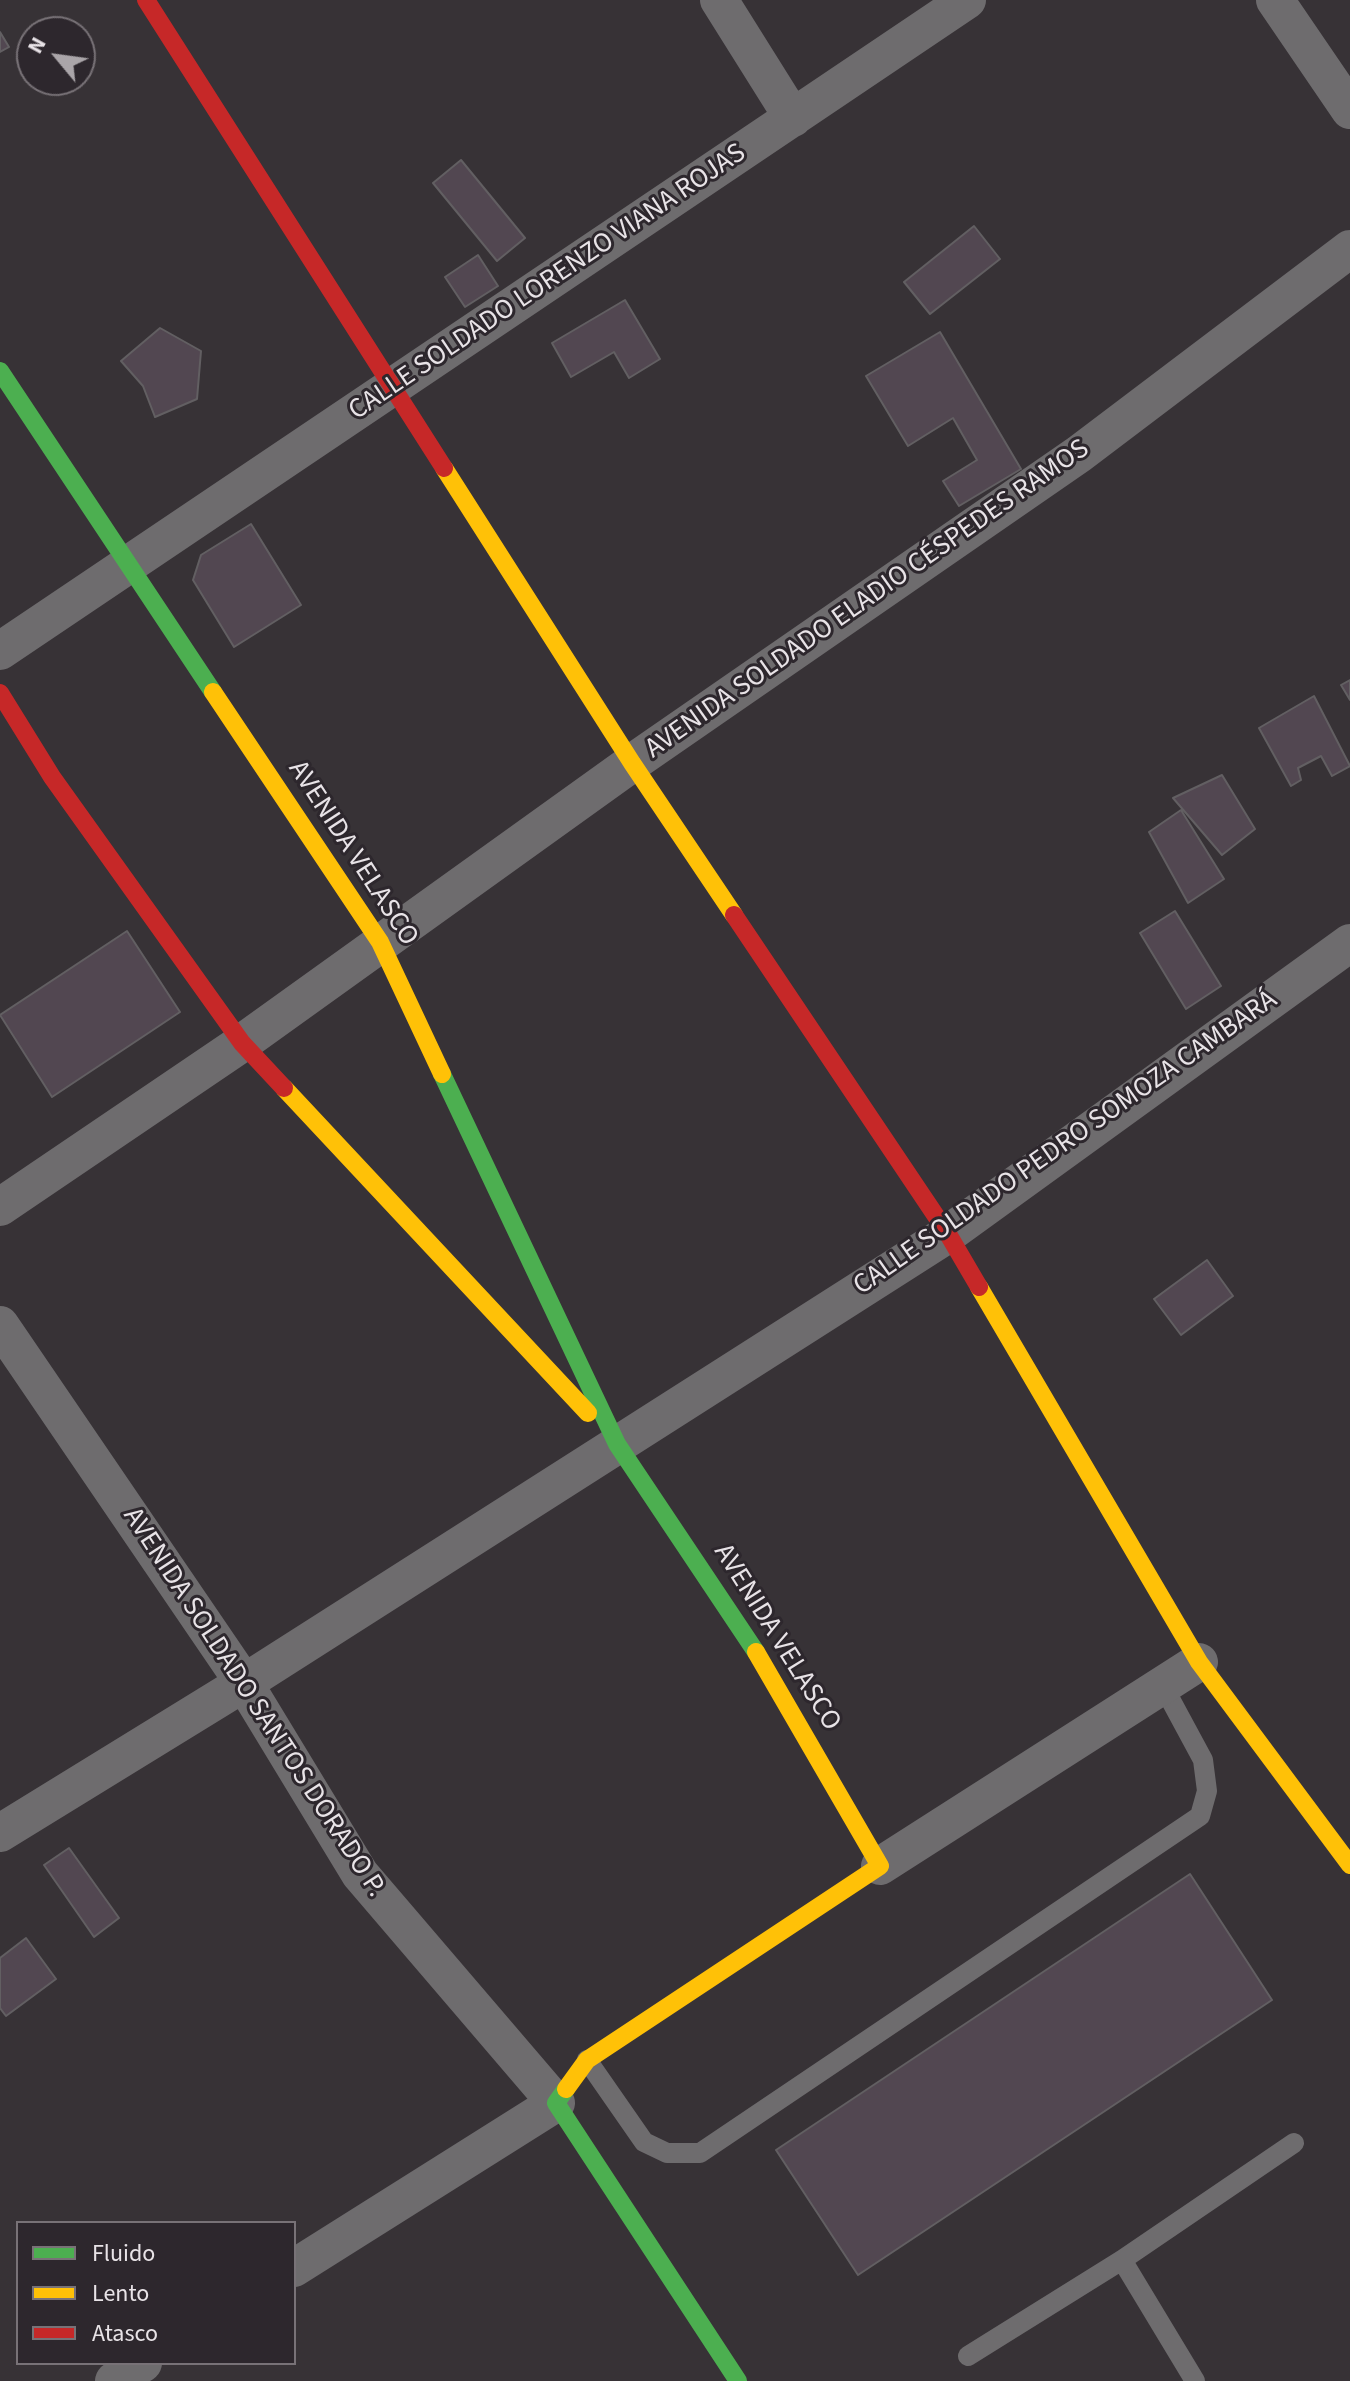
<!DOCTYPE html>
<meta charset="utf-8">
<style>
body{margin:0}
#map{position:relative;width:1350px;height:2381px;overflow:hidden;background:#373236;font-family:"Source Sans 3",sans-serif}
canvas{display:block}
.legend{position:absolute;left:16px;top:2221px;width:280px;height:144px;box-sizing:border-box;background:#2d272d;border:2px solid #787277;margin:0;padding:10px 14px;list-style:none;font-size:24px;color:#e8e3e7}
.legend li{display:flex;align-items:center;gap:16px;height:40px}
.legend b{width:40px;border:2px solid #787277}
.north{position:absolute;left:16px;top:16px;width:80px;height:80px;box-sizing:border-box;background:#2d272d;border:2px solid #787277;border-radius:50%;rotate:299deg;font-size:22px;font-weight:700;line-height:32px;text-align:center;color:#e8e3e7}
.north::after{content:'';display:block;margin:auto;width:28px;height:36px;background:#aaa5a9;clip-path:polygon(50% 0,100% 100%,50% 72%,0 100%)}
</style>
<div id="map">
<canvas width="1350" height="2381"></canvas>
<ul class="legend">
<li><b style="height:10px;background:#4caf50"></b>Fluido</li>
<li><b style="height:10px;background:#ffc107"></b>Lento</li>
<li><b style="height:10px;background:#c62828"></b>Atasco</li>
</ul>
<div class="north">N</div>
</div>
<script>
const ctx = document.querySelector('canvas').getContext('2d');
ctx.lineJoin = 'round';
function fillPath(path, color) {
  ctx.fillStyle = color;
  ctx.fill(path, 'evenodd');
}
function stroke(path, color, width, dash) {
  ctx.strokeStyle = color;
  ctx.lineWidth = width;
  ctx.lineCap = dash ? 'butt' : 'round';
  ctx.setLineDash(dash || []);
  ctx.stroke(path);
}
function drawText(font, color, halo, rows, align = 'center') {
  ctx.font = font + ' "Source Sans 3",sans-serif';
  ctx.lineWidth = 6;
  ctx.setLineDash([]);
  ctx.textBaseline = 'middle';
  ctx.strokeStyle = halo;
  ctx.fillStyle = color;
  for (const [text, x, y, turn = 0] of rows) {
    ctx.save();
    ctx.translate(x, y);
    ctx.rotate((+turn || 0) * Math.PI / 180);
    ctx.textAlign = isNaN(turn) ? turn : align;
    if (halo) ctx.strokeText(text, 0, 0);
    ctx.fillText(text, 0, 0);
    ctx.restore();
  }
}
const building = new Path2D(`
 M0,32L9,47L0,52Z
 M461,160L525,238L497,261L433,183Z
 M974,226L1000,259L930,314L904,282Z
 M478,255L498,286L465,307L445,277Z
 M625,300L660,359L629,378L614,352L571,377L552,343Z
 M160,328L201,351L197,399L155,417L143,386L121,361Z
 M940,332L1021,469L959,506L943,481L977,460L953,418L908,446L866,376Z
 M251,524L301,605L234,647L193,580L201,555Z
 M1350,680V700L1341,685Z
 M1314,696L1350,766L1332,776L1321,756L1298,768L1301,780L1291,786L1259,728Z
 M1222,775L1255,829L1222,855L1173,798Z
 M1181,810L1224,879L1188,903L1149,832Z
 M1175,911L1221,986L1186,1009L1140,933Z
 M127,931L180,1012L52,1097L0,1015Z
 M1207,1260L1233,1296L1181,1335L1154,1299Z
 M69,1848L119,1918L94,1937L44,1865Z
 M1190,1874L1272,2000L858,2275L776,2150Z
 M26,1938L56,1979L6,2016L0,2008V1958Z`);
fillPath(building, '#524751');
stroke(building, '#625f62', 2);
stroke(new Path2D(`
 M587,2060L644,2142L667,2153H700L1200,1816L1207,1791L1203,1760L1162,1684
 M1122,2260L1195,2381
 M968,2356L1122,2260L1294,2143`), '#6e6c6e', 20);
stroke(new Path2D(`
 M719,0L793,118
 M1275,0L1350,110
 M0,651L967,0
 M0,1207L242,1043L632,763L1079,454L1350,249
 M0,1325L244,1683L360,1874L556,2103L294,2268
 M0,1833L244,1683L948,1234L1350,943
 M880,1866L1199,1662
 M114,2381L143,2363`), '#6e6c6e', 38);
stroke(new Path2D(`
 M0,371L213,692
 M442,1074L617,1444L756,1652
 M566,2089L556,2103L738,2381`), '#4caf50', 18);
stroke(new Path2D(`
 M444,468L632,763L734,915
 M213,692L380,942L442,1074
 M284,1088L588,1413
 M979,1287L1199,1662L1350,1865
 M566,2089L587,2060L880,1866L756,1652`), '#ffc107', 18);
stroke(new Path2D(`
 M146,0L444,468
 M0,693L52,777L242,1043L284,1088
 M734,915L948,1234L979,1287`), '#c62828', 18);
drawText('28px', '#e8e3e7', '#2d272d', [
 ["CALLE SOLDADO LORENZO VIANA ROJAS",548,283,-34],
 ["AVENIDA SOLDADO ELADIO CÉSPEDES RAMOS",868,600,-35],
 ["AVENIDA VELASCO",352,854,57],
 ["CALLE SOLDADO PEDRO SOMOZA CAMBARÁ",1066,1144,-35],
 ["AVENIDA VELASCO",776,1638,58],
 ["AVENIDA SOLDADO SANTOS DORADO P.",253,1703,57]
]);
</script>
